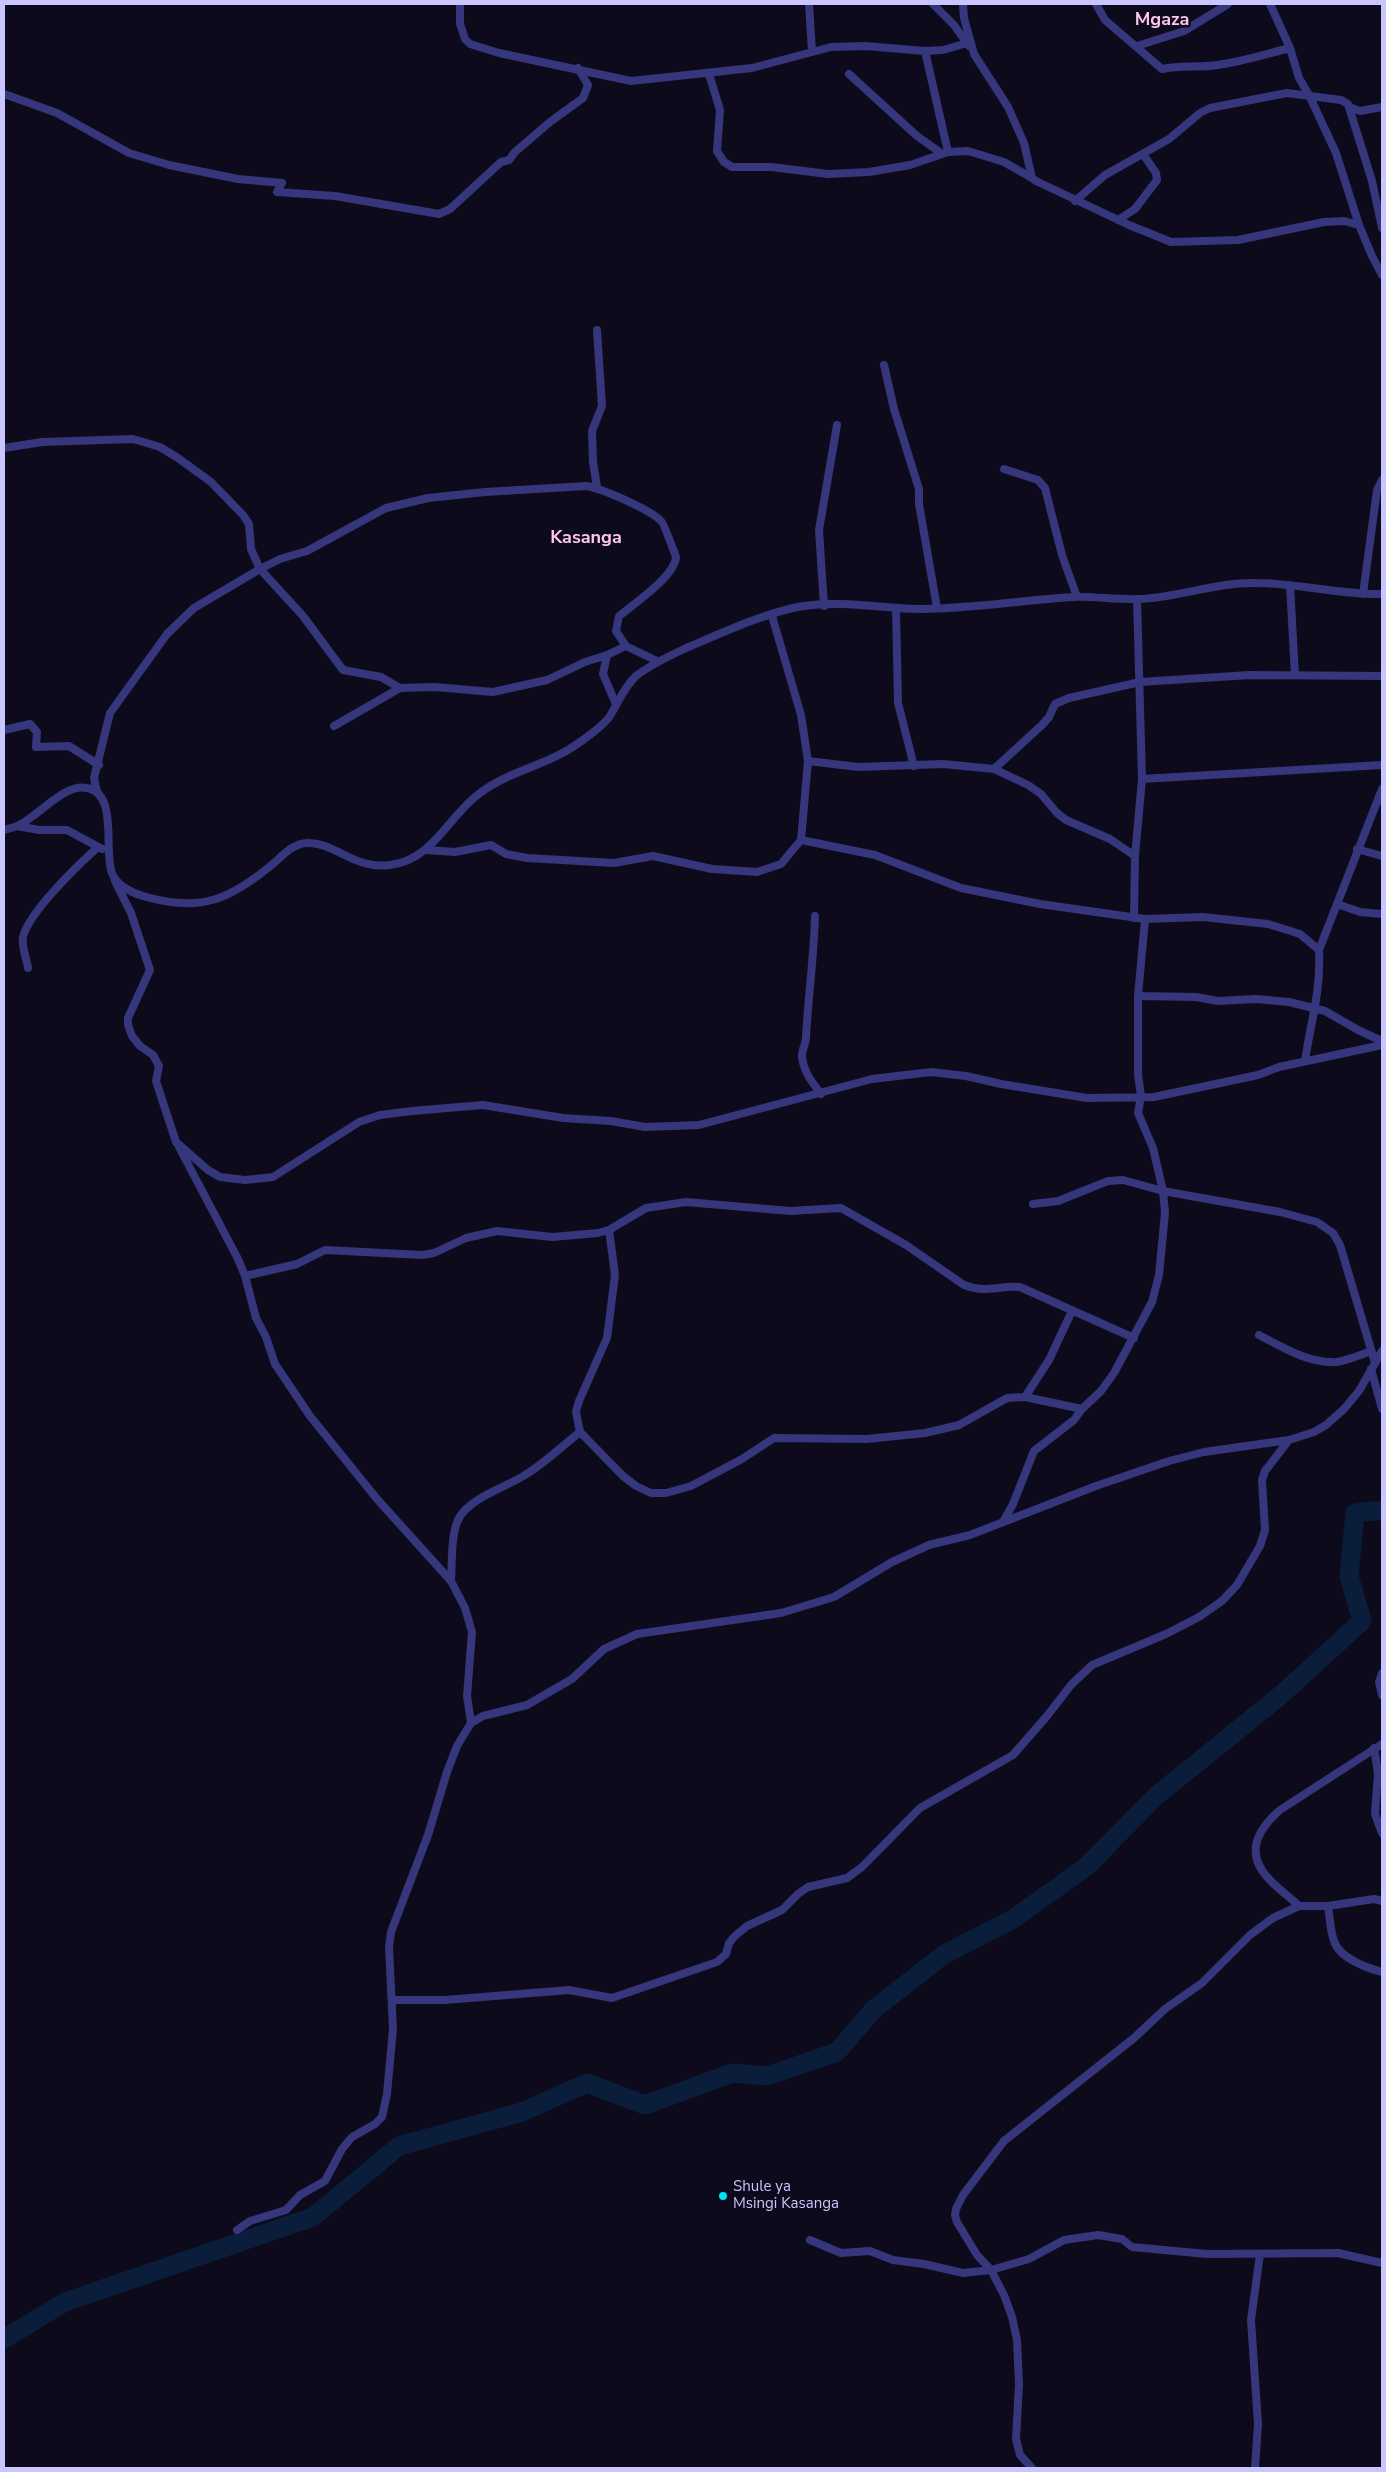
<!DOCTYPE html>
<style>
body{margin:0}
#map{position:relative;width:1386px;height:2472px;overflow:hidden;background:#0d0b1b;font-family:"Nunito Sans",sans-serif}
canvas{display:block}
.frame{position:absolute;inset:0;border:5px solid #c9c5ff;pointer-events:none}
</style>
<div id="map">
<canvas width="1386" height="2472"></canvas>
<div class="frame"></div>
</div>
<script>
const ctx = document.querySelector('canvas').getContext('2d');
ctx.lineJoin = 'round';
function stroke(path, color, width, dash) {
  ctx.strokeStyle = color;
  ctx.lineWidth = width;
  ctx.lineCap = dash ? 'butt' : 'round';
  ctx.setLineDash(dash || []);
  ctx.stroke(path);
}
function drawText(font, color, halo, rows, align = 'center') {
  ctx.font = font + ' "Nunito Sans",sans-serif';
  ctx.lineWidth = 5;
  ctx.setLineDash([]);
  ctx.textBaseline = 'middle';
  ctx.strokeStyle = halo;
  ctx.fillStyle = color;
  for (const [text, x, y, turn = 0] of rows) {
    ctx.save();
    ctx.translate(x, y);
    ctx.rotate((+turn || 0) * Math.PI / 180);
    ctx.textAlign = isNaN(turn) ? turn : align;
    if (halo) ctx.strokeText(text, 0, 0);
    ctx.fillText(text, 0, 0);
    ctx.restore();
  }
}
stroke(new Path2D(`
 M4,2339L65,2302L313,2217L399,2146L522,2112L587,2083L645,2105L732,2073L767,2076L837,2052L873,2010L943,1955L1013,1919L1086,1867L1156,1796L1281,1695L1362,1621L1349,1576L1355,1513L1382,1510`), '#0a1e3b', 19);
stroke(new Path2D(`
 M460,4V24L465,39L470,44L499,53L631,81L752,68L831,47L865,46L925,51L943,50L967,43
 M809,4L812,51
 M933,4L954,25L969,46
 M963,4L964,18L974,54L1008,107L1024,143L1032,178L1036,181L1129,225L1171,242L1238,240L1324,222L1344,221L1359,225
 M1096,4L1105,20L1162,69C1180,65 1198,68 1217,65C1241,62 1266,54 1290,48
 M1270,4L1290,48L1299,78L1309,95L1336,153L1359,225L1372,256L1382,275
 M1137,46L1184,31L1228,4
 M925,51L948,152
 M709,74L720,110L717,151L724,162L732,167H771L828,174L869,172L910,165L948,152L968,151L1004,162L1032,178
 M849,74L917,136L941,153
 M4,94L57,113L129,153L169,165L238,179L282,183L277,192L335,196L439,214L450,209L501,162L509,160L515,152L550,122L583,98L588,85L578,68
 M1349,107L1360,111L1382,107
 M1075,201L1105,175L1169,139L1200,113L1210,108L1287,93L1341,100L1348,104L1372,181L1382,228
 M1118,220L1135,209L1157,180L1156,173L1143,154
 M597,330L602,406L592,431L593,462L597,487
 M884,365L894,409L919,489V504L937,608
 M4,448L42,442L133,439L160,447L178,458L211,482L243,515L249,524L251,549L260,569L303,616L343,670L381,677L400,688
 M1004,469L1038,480L1045,488L1062,555L1077,597
 M1290,585L1295,675
 M1363,594L1377,490L1382,480
 M824,606L819,530L837,425
 M896,609L898,703L914,766
 M615,702L603,674L607,655L626,646
 M334,726L400,688L435,687L493,692L547,680L585,662L607,655
 M4,730L30,724L37,732L36,747L69,746L99,765
 M808,761L858,767L943,764L994,769L1028,785L1041,794L1057,813L1066,820L1110,839L1135,856
 M994,769L1042,725L1049,717L1055,704L1069,698L1140,682L1250,675L1382,676
 M1142,779L1382,765
 M97,792L94,778L110,713L167,634L194,608L260,569L280,559L307,551L386,508L428,498L485,492L586,486C601,488 651,510 661,521C664,523 674,552 676,557C675,576 634,604 619,616L616,631L626,646L657,661
 M17,826L39,830H67L102,849
 M4,830C7,829 16,827 19,825C39,816 64,783 87,788C119,794 103,851 112,873C116,885 132,893 143,896C200,913 230,900 274,863C283,855 294,843 307,843C335,842 354,870 390,865C430,861 447,820 475,797C505,771 548,766 580,742C590,735 603,726 610,716C618,703 624,687 636,676C650,665 667,657 684,649C717,635 769,611 804,606C843,600 884,609 923,609C974,608 1024,600 1074,597C1095,596 1116,600 1138,599C1177,598 1216,582 1256,583C1298,583 1340,595 1382,594
 M801,840L875,855L961,888L1040,904L1145,919L1203,917L1268,924L1300,934L1319,950C1321,992 1311,1020 1305,1061
 M1357,849L1382,856
 M427,850L455,852L491,845L506,854L527,858L614,863L653,856L712,869L757,872L781,864L801,840L808,761L801,715L772,616
 M115,881L131,913L150,970L128,1018V1025L132,1036L140,1046L153,1055L159,1066L156,1081L176,1142L208,1170L220,1177L245,1180L273,1177L359,1122L380,1115L412,1111L483,1105L563,1118L611,1121L645,1127L699,1125L872,1079L931,1072L966,1076L1001,1084L1087,1098L1154,1097L1258,1075L1279,1067L1382,1045
 M1337,904L1360,912L1382,914
 M815,916C814,957 808,997 806,1038C806,1045 801,1050 802,1057C804,1072 811,1081 821,1094
 M1134,918L1135,856L1142,779L1137,599
 M1319,950L1382,789
 M28,968C27,960 21,946 23,937C29,912 78,865 98,847
 M1138,996L1196,997L1218,1001L1256,999L1289,1002L1325,1011L1358,1030L1382,1041
 M179,1147L238,1259L245,1276L256,1318L266,1337L275,1364L310,1416L377,1499L451,1581L465,1608L472,1632L467,1696L471,1723
 M1033,1204L1058,1201L1108,1181L1123,1180L1163,1191L1280,1212L1317,1222L1333,1233L1340,1245L1375,1363
 M609,1230L615,1275L607,1338L579,1401L576,1412L580,1432L623,1476L636,1486L651,1493H666L691,1486L742,1459L774,1438L867,1439L925,1433L959,1425L1007,1398L1025,1397L1082,1409
 M245,1276L297,1264L325,1250L422,1255L434,1253L466,1238L497,1231L552,1237L598,1233L609,1230L646,1208L686,1202L790,1211L841,1208L906,1245L964,1285C988,1294 998,1285 1020,1287L1134,1338
 M1259,1335C1282,1347 1309,1364 1337,1362C1348,1360 1360,1355 1371,1351
 M1371,1369L1382,1409
 M1025,1397L1049,1360L1072,1311
 M1003,1522L1013,1504L1034,1451L1074,1420L1082,1409L1101,1391L1114,1373L1152,1302L1159,1275L1165,1213L1163,1191L1153,1148L1138,1113L1141,1096L1138,1075V996L1145,919
 M451,1581C452,1564 451,1535 458,1520C468,1498 507,1487 525,1475C545,1463 562,1446 580,1432
 M1382,1673L1379,1682L1382,1695
 M1374,1748L1378,1773L1375,1814L1382,1833
 M1299,1906C1290,1897 1278,1889 1270,1880C1244,1854 1257,1830 1280,1810L1382,1744
 M1328,1906C1330,1917 1330,1930 1334,1941C1339,1958 1367,1968 1382,1972
 M392,2000H445L569,1990L612,1998L717,1962L726,1954L729,1943L735,1936L747,1926L782,1910L798,1894L808,1887L847,1878L862,1867L920,1808L1013,1755L1047,1716L1071,1685L1092,1665L1166,1634L1199,1617L1222,1601L1237,1585L1260,1546L1265,1530L1262,1480L1265,1471L1289,1440
 M237,2230L250,2221L286,2210L300,2195L325,2181L342,2149L352,2137L375,2124L382,2117L387,2094L393,2029L389,1947L391,1932L428,1835L447,1772L457,1746L471,1723L483,1716L527,1705L572,1679L604,1649L637,1634L781,1613L834,1597L892,1562L929,1545L970,1535L1096,1486L1169,1461L1204,1452L1289,1440L1314,1432L1326,1425L1344,1409L1359,1391L1382,1351
 M810,2240L841,2253L870,2251L893,2260L924,2264L963,2273L991,2270L1029,2259L1064,2240L1098,2235L1122,2239L1132,2247L1207,2254L1338,2253L1382,2263
 M1032,2468L1020,2455L1016,2439L1019,2384L1017,2340L1012,2317L1004,2295L991,2270L977,2255L957,2222L955,2215L956,2209L963,2195L1004,2141L1134,2038L1165,2009L1202,1983L1250,1935L1273,1918L1299,1906H1328L1374,1899L1382,1901
 M1255,2468L1258,2424L1251,2320L1260,2254`), '#35367b', 8);
for (const [x, y, r, color] of [
 [723,2196,5,"#00e2f0"]
]) {
  const dot = new Path2D();
  dot.arc(x, y, r, 0, 2 * Math.PI);
  ctx.fillStyle = color;
  ctx.fill(dot);
  stroke(dot, '#0d0b1b', 2);
}
drawText('15px', '#c9c5ff', '#0d0b1b', [
 ["Shule ya",733,2187],
 ["Msingi Kasanga",733,2204]
], 'left');
drawText('bold 18px', '#ffc7ed', '#0d0b1b', [
 ["Mgaza",1162,21],
 ["Kasanga",586,539]
]);
</script>
